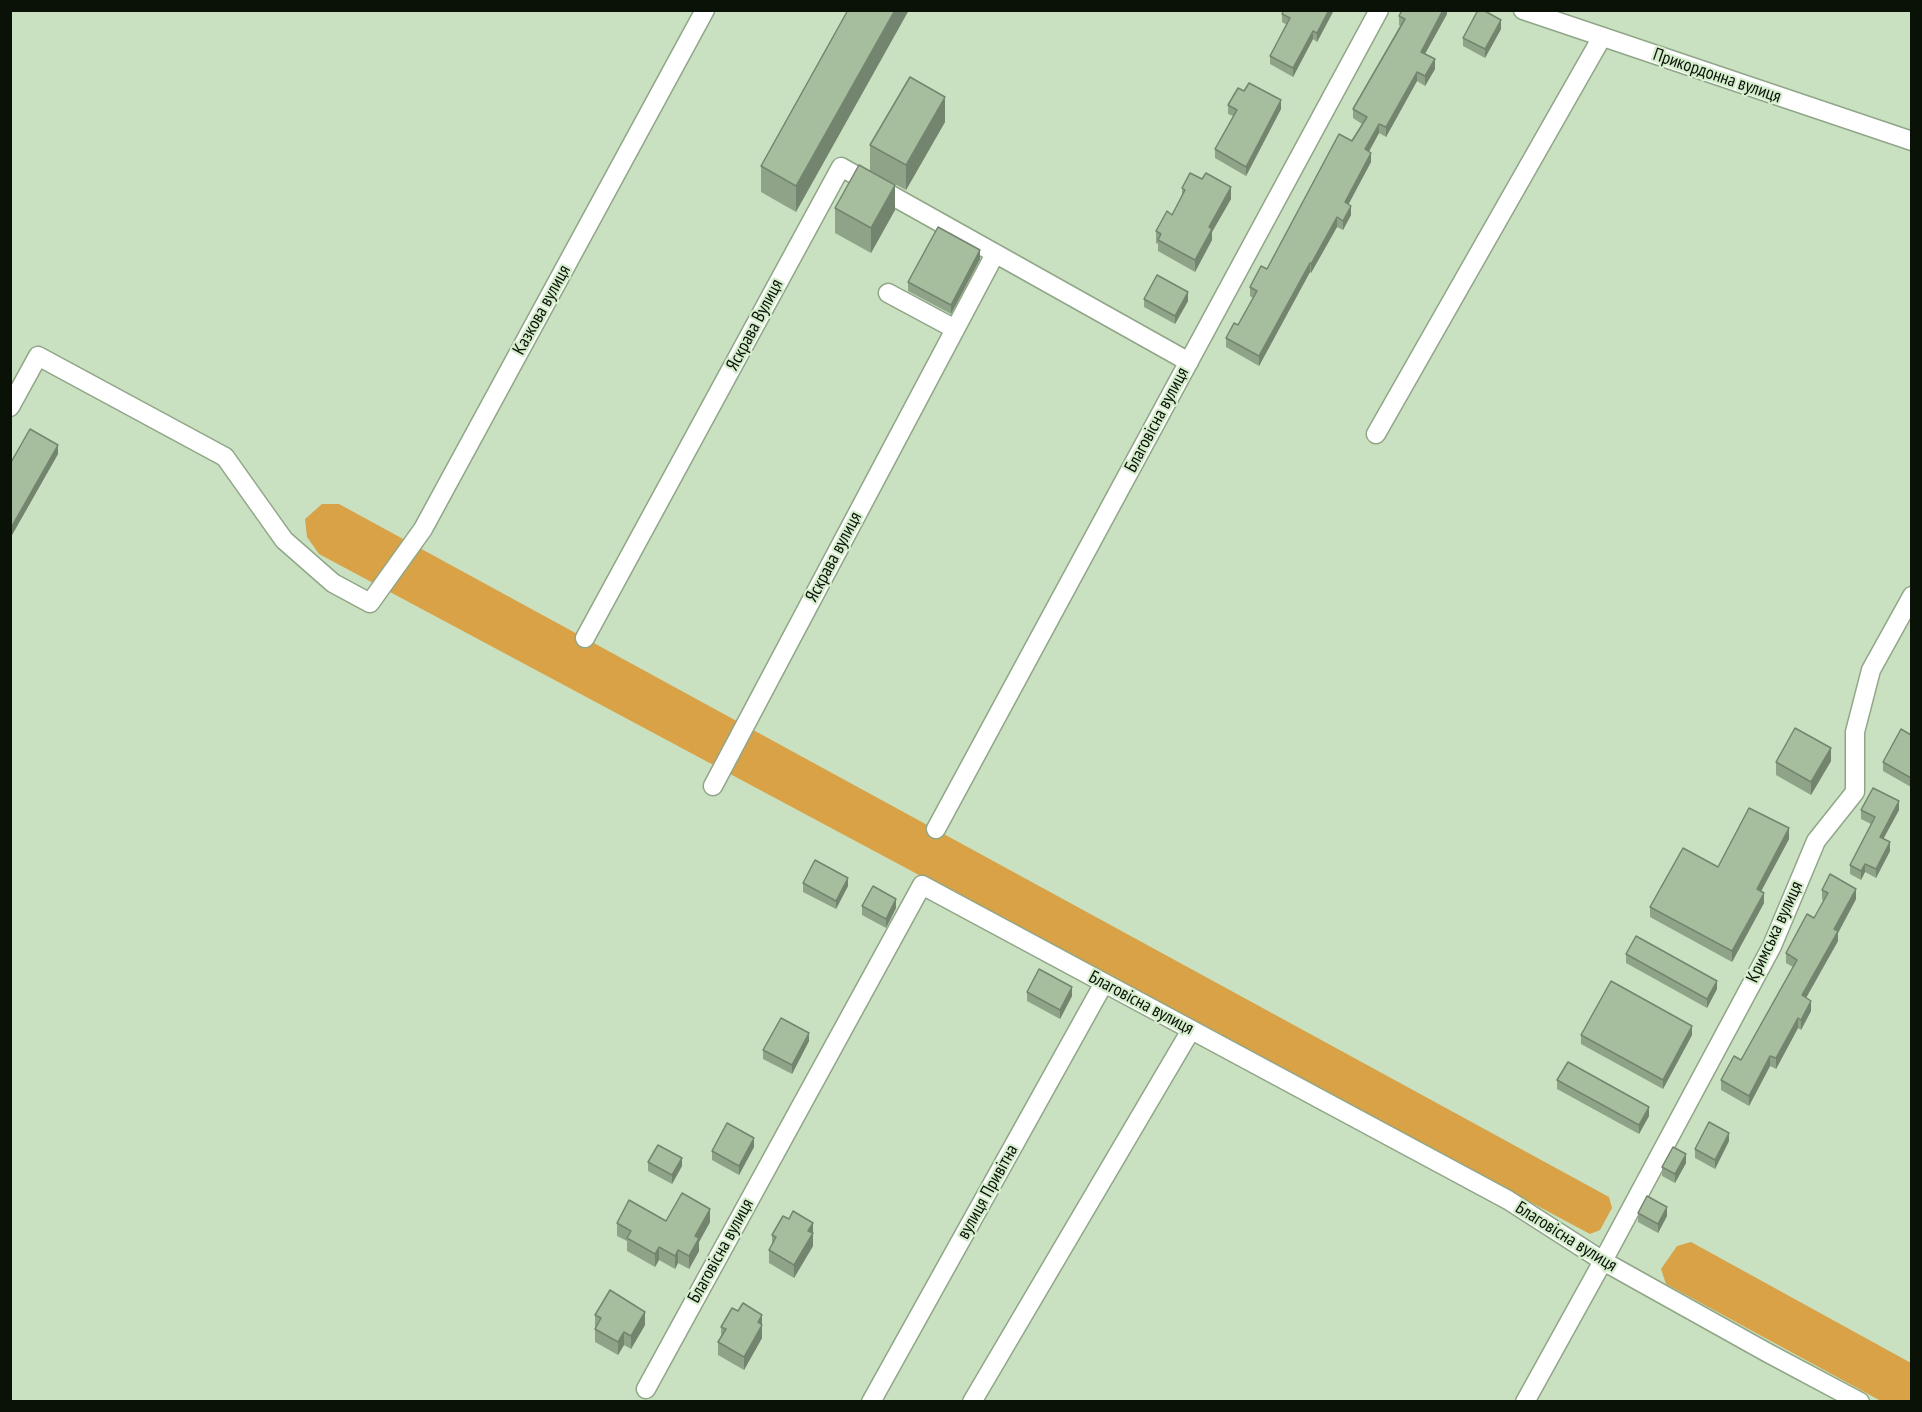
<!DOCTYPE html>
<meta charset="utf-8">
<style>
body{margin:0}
#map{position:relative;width:1922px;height:1412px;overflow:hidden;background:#c9e1c0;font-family:"PT Sans Narrow",sans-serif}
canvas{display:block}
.frame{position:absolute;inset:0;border:12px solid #0a1208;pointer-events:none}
</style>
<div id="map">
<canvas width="1922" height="1412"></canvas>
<div class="frame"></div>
</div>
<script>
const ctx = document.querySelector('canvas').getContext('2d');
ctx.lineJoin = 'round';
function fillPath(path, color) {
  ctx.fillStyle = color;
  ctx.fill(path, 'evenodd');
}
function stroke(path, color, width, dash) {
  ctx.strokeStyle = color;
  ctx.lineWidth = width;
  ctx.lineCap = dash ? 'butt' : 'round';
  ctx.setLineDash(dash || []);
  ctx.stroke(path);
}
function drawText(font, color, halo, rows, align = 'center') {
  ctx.font = font + ' "PT Sans Narrow",sans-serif';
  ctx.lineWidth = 4.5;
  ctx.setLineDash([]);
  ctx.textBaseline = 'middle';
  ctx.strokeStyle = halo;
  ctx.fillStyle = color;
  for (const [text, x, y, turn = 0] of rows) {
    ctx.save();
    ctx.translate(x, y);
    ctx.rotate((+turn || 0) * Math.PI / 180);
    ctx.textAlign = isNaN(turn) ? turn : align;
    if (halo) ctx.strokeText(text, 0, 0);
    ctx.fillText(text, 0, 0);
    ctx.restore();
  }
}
fillPath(new Path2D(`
 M322,504H339L1609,1197L1612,1208L1600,1230L1590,1234L319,554L307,537L305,519Z
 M1691,1242L1911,1363V1401H1881L1666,1284L1661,1269L1677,1246Z`), '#d9a246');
const minor = new Path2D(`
 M1523,10L1912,141
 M888,293L955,329
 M10,407L38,356L225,457L284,540L333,583L370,603L423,529L705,10
 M1376,434L1602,37
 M585,638L841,167L1189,362
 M713,786L995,254
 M936,829L1379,10
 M646,1389L922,885L1508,1200L1603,1261L1768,1353L1860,1402
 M871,1402L1104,983
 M972,1402L1191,1030
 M1525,1402L1603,1261L1772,946L1816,841L1855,792V732L1871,670L1912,596`);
stroke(minor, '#90a688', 21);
stroke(minor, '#fff', 18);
fillPath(new Path2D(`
 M848,10L796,212L761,192V166Z
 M1284,10H1334L1317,42L1313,39L1293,77L1270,64V56L1287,25L1282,22V14Z
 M1447,10V14L1425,54L1435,69L1425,86L1417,81L1386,137L1379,133L1369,151L1371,162L1348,204L1351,215L1343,230L1337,227L1311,273L1310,272L1259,366L1226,347V338L1238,325L1253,298L1250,296V287L1267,269L1362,124L1353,118V109L1400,26L1399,25V16Z
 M1501,29L1485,58L1463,46V38Z
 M1228,105L1281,109L1246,176L1215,158V149L1233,116L1228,114Z
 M945,122L906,190L870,171V145Z
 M1182,188L1231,199L1212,232V240L1195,272L1158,251V244L1156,243V231L1172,215L1182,196Z
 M835,208L895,210L871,253L835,233Z
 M980,259L951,314L908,291V282Z
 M1144,299L1188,301L1175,324L1144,307Z
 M58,454L12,535L10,534V464Z
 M1911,735V787L1883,771V762Z
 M1831,761L1811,795L1776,775V762Z
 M1861,810H1899L1883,839L1890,851L1876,878L1865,872L1861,880L1850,874V865L1871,824L1861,819Z
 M1789,839L1761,891L1764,903L1732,962L1650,917V907L1718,867Z
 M803,883L848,886L836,909L803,892Z
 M1822,890L1856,899L1838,933V941L1806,998L1811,1011L1801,1030L1798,1028L1776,1069L1770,1066L1749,1106L1721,1090V1080L1741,1060L1793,967L1786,963V953L1814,918L1824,901L1822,900Z
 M862,906L896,908L886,928L862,915Z
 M1626,954L1717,989L1707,1008L1626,963Z
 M1027,992L1072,996L1060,1019L1027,1001Z
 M1581,1035H1692L1663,1089L1581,1044Z
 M809,1041L792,1074L763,1059V1050Z
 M1557,1080L1649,1116L1639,1134L1557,1089Z
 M1729,1141L1715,1169L1695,1158V1149Z
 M754,1147L739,1175L712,1160V1151Z
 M648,1162L682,1166L672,1184L648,1171Z
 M1686,1163L1675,1183L1662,1176V1167Z
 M1638,1213L1667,1216L1658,1233L1638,1222Z
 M789,1219L813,1223V1246L794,1278L769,1263V1250L772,1244V1235Z
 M666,1221L710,1222L699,1242V1251L689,1269L678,1263L675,1269L659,1260L655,1267L627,1251V1241L617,1236V1223Z
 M738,1311L762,1315V1338L744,1370L718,1355V1342L721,1336V1327Z
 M595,1315L645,1325L631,1349L624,1345L618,1355L595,1342Z`), '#8fa388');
fillPath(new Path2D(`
 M895,10H909L796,212V186Z
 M1329,10H1334L1317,42V33Z
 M1443,10H1447V14L1421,61V52Z
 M1501,20V29L1485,58V49Z
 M1313,31V39L1293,77V68Z
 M1435,59V69L1425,86V76Z
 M1417,72V81L1386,137V127Z
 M945,97V122L906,190V165Z
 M1281,100V109L1246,176V167Z
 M1379,124V133L1365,159V149Z
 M1371,153V162L1345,211V202Z
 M895,185V210L871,253V228Z
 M1231,187V199L1212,232V240L1195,272V260L1209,227Z
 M1351,206V215L1343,230V221Z
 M1337,217V227L1311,273V264Z
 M980,250V259L951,314V305Z
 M1310,263V272L1259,366V356Z
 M1188,292V301L1175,324V316Z
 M58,445V454L12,535V526Z
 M1831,748V761L1811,795V782Z
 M1899,801V810L1880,845V837Z
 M1789,828V839L1757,899V889Z
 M1890,842V851L1876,878V869Z
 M1865,864V872L1861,880V871Z
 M848,878V886L836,909V901Z
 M1856,889V899L1838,933V941L1802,1005V995L1834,929Z
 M1764,893V903L1732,962V951Z
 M896,899V908L886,928V919Z
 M1717,981V989L1707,1008V999Z
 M1072,987V996L1060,1019V1010Z
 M1811,1001V1011L1801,1030V1020Z
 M1798,1018V1028L1776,1069V1058Z
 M1692,1026V1035L1663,1089V1080Z
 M809,1033V1041L792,1074V1065Z
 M1770,1056V1066L1749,1106V1096Z
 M1649,1107V1116L1639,1134V1125Z
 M1729,1133V1141L1715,1169V1160Z
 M754,1138V1147L739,1175V1166Z
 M1686,1154V1163L1675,1183V1174Z
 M682,1158V1166L672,1184V1175Z
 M1667,1207V1216L1658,1233V1224Z
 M710,1209V1222L699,1242V1251L689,1269V1256L695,1236Z
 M813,1223V1246L794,1278V1265L808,1231Z
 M659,1247V1260L655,1267V1254Z
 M678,1250V1263L675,1269V1256Z
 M645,1312V1325L631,1349V1336Z
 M762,1315V1338L744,1370V1357L758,1322Z
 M624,1332V1345L618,1355V1342Z`), '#74856f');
const building = new Path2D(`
 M848,10H895L796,186L761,166Z
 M1284,10H1329L1317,33L1313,31L1293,68L1270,56L1290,18L1282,14Z
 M1402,10H1443L1421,52L1435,59L1425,76L1417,72L1386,127L1379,124L1365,149L1371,153L1345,202L1351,206L1343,221L1337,217L1311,264L1310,263L1259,356L1226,338L1234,323L1238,325L1257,291L1250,287L1261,266L1267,269L1339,134L1352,141L1367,117L1353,109L1405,19L1399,16Z
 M1478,10H1483L1501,20L1485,49L1463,38Z
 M910,77L945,97L906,165L870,145Z
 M1249,83L1281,100L1246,167L1215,149L1237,110L1228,105L1238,88L1244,91Z
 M859,165L895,185L871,228L835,208Z
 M1190,173L1202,179L1206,173L1231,187L1209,227L1212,229L1195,260L1158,240L1161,234L1156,231L1167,211L1172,215L1185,190L1182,188Z
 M938,227L980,250L951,305L908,282Z
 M1157,275L1188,292L1175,316L1144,299Z
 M30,429L58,445L12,526L10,525V464Z
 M1795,728L1831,748L1811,782L1776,762Z
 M1901,729L1911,735V778L1883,762Z
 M1873,788L1899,801L1880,837L1890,842L1876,869L1865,864L1861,871L1850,865L1875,817L1861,810Z
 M1749,808L1789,828L1757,889L1764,893L1732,951L1650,907L1683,848L1718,867Z
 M815,860L848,878L836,901L803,883Z
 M1830,874L1856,889L1834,929L1838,931L1802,995L1811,1001L1801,1020L1798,1018L1776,1058L1770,1056L1749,1096L1721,1080L1734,1056L1741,1060L1797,960L1786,953L1807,914L1814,918L1828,893L1822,890Z
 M873,886L896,899L886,919L862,906Z
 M1636,936L1717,981L1707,999L1626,954Z
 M1039,969L1072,987L1060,1010L1027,992Z
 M1611,981L1692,1026L1663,1080L1581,1035Z
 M781,1018L809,1033L792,1065L763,1050Z
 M1568,1062L1649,1107L1639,1125L1557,1080Z
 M1709,1122L1729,1133L1715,1160L1695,1149Z
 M727,1123L754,1138L739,1166L712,1151Z
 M658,1145L682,1158L672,1175L648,1162Z
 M1673,1147L1686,1154L1675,1174L1662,1167Z
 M682,1193L710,1209L695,1236L699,1238L689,1256L678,1250L675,1256L659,1247L655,1254L627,1238L631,1231L617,1223L629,1200L666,1221Z
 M1647,1196L1667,1207L1658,1224L1638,1213Z
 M793,1211L813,1223L808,1231L813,1233L794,1265L769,1250L776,1237L772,1235L783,1216L789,1219Z
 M610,1290L645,1312L631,1336L624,1332L618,1342L595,1329L601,1318L595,1315Z
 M743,1303L762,1315L758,1322L762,1325L744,1357L718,1342L726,1329L721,1327L732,1308L738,1311Z`);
fillPath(building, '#a6be9e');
stroke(building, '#74856f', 1.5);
drawText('18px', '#0a1208', '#d6eecd', [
 ["Прикордонна вулиця",1717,76,19],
 ["Казкова вулиця",542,310,-61],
 ["Яскрава Вулиця",755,325,-62],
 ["Благовісна вулиця",1157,420,-62],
 ["Яскрава вулиця",834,557,-62],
 ["Кримська вулиця",1775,932,-65],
 ["Благовісна вулиця",1141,1003,28],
 ["вулиця Привітна",988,1192,-61],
 ["Благовісна вулиця",1566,1237,32],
 ["Благовісна вулиця",721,1251,-61]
]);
</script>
